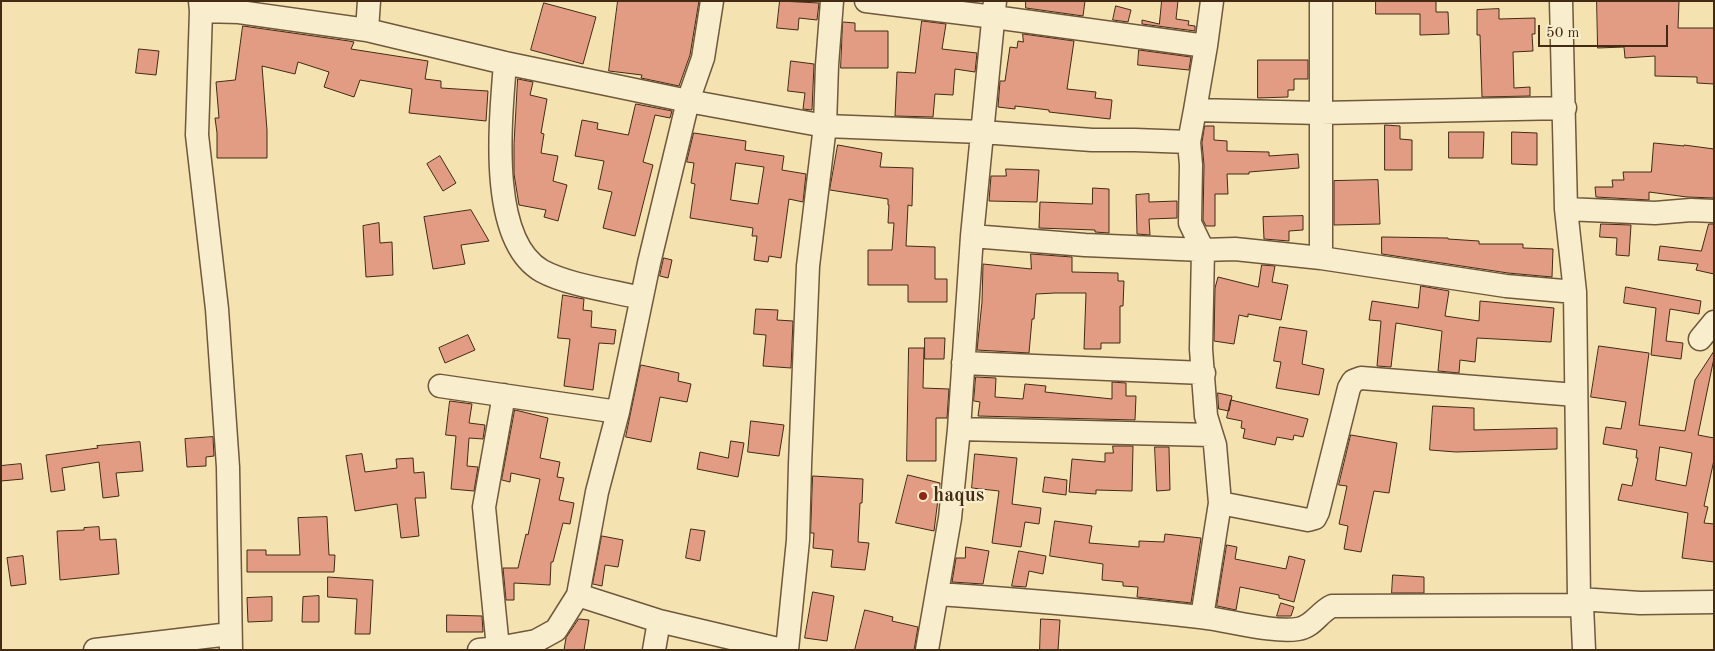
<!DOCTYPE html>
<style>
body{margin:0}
#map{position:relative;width:1715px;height:651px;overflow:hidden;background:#f4e3b0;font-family:"Old Standard TT",serif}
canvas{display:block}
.frame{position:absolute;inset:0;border:2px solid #432a15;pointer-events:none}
.scale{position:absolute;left:1538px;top:25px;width:130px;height:22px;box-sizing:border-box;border:2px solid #432a15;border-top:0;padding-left:6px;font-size:15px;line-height:18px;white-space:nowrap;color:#432a15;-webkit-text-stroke:4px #f8edcc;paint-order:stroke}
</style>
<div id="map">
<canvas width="1715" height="651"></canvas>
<div class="frame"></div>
<div class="scale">50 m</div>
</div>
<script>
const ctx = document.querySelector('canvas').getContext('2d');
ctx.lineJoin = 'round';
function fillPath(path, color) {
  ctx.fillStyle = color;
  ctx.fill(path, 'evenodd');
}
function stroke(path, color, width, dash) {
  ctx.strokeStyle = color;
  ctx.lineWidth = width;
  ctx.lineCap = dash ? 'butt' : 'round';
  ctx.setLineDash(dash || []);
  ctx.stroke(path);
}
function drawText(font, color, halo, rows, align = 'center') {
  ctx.font = font + ' "Old Standard TT",serif';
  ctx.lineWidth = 4.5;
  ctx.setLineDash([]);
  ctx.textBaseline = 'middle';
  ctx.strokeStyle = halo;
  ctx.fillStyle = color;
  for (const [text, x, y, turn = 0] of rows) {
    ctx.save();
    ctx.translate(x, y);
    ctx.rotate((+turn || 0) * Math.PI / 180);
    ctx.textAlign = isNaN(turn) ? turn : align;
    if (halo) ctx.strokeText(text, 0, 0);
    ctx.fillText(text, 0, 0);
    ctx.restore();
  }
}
const building = new Path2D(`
 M618,1H699L690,55L679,86L641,78L642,75L609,71Z
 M780,1L819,3L817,20L799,18L798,30L777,28Z
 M1026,1H1085L1083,16L1026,8Z
 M1162,1H1178L1176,19L1189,21L1188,25L1195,26V31L1142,24V20L1159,24Z
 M1376,1H1436V12H1448L1449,34L1420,35V14H1376Z
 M1597,1H1679L1678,28H1714V84L1697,83V77L1655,76V56L1625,58L1624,47L1598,48Z
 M544,3L596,17L583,64L531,50Z
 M1116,6L1131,10L1128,22L1113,20Z
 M1499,9V19L1535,18V34H1532L1533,51L1513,52L1514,88L1530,87V96L1482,97L1480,35H1477V10Z
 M922,21L946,24L942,49L977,53L975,72L955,69L953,95L935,94L933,117L895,116L897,72L915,73Z
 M843,22L855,23V31H888V68H841Z
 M243,26L349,41L354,42L351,49L428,61L425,79L441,81V88L488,91L486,121L409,113L412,89L360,80L354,97L324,87L329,72L298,62L295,74L262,66L267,130V158H217V133L215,118H219L216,82L235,80Z
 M1023,34L1074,41L1067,89L1096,92L1095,98L1112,100L1110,119L1049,112V110L1015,106V109L998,107L1000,81H1005L1010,47L1017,48L1018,41L1023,42Z
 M139,49L159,51L156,75L136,73Z
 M1139,50L1191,57L1189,70L1138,65Z
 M1258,60H1308V79H1294V90H1288V97L1258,98Z
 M791,61L814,64L812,110L803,109L805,93L788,91Z
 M518,79L533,82L530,95L547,99L541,133L544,134L541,153L558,156L553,181L567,185L558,221L544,217L546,210L519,205L514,174V144Z
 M636,104L672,111L670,118L655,115L643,162L653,165L635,236L603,228L612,192L598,189L604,161L575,156L582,120L598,123L597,129L628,135Z
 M1385,125L1400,126V139L1412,140V170H1385Z
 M1205,126H1214V140L1227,141V151L1269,152V156L1298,154L1299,168L1249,172V174H1227L1228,194H1215V226H1206L1203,220L1204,165L1202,143Z
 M1449,132H1484L1483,158H1449Z
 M1512,132L1537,133V165L1512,164Z
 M694,133L746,141L745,150L784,156L782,170L806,174L803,202L789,199L781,258L769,256L768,262L754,260L757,236H752L753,228L690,218L695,184L691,183L694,163L687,162ZM736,163L764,167L758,204L731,200Z
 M1654,143L1684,146V145L1714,149V198L1687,197L1649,192V200L1596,197L1595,187H1613L1612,180H1624L1623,172H1651Z
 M838,145L882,153L880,167L913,168L912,206L908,205L906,246L935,247V279H947V302H908V285H868V250H892L894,223H888L889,205H888V199L830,190Z
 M440,156L456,183L443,191L427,164Z
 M1006,169L1039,170L1037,202L989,201L991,176H1006Z
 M1378,180L1380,224L1334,225V181Z
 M1093,188L1109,189V233L1095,232V230L1039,228L1040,202L1092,204Z
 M1149,194V202L1177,201V218L1149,219L1150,235L1137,234L1136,195Z
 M471,210L489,241L461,245L465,264L433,269L424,217Z
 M1303,216V230L1289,231V241L1264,239L1263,217Z
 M379,223L380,243L392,242L393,275L366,277L363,226Z
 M1601,224L1631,225L1629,256L1616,255L1617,238L1600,237Z
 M1709,224H1714V274L1696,270L1698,264L1658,260L1660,246L1701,251Z
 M1382,237L1448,238V239L1479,241V244H1523V248L1553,249L1552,277L1508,273L1382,254Z
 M1031,254L1072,257V272L1118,273V281H1124L1123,306H1120V343H1101V349H1084L1086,293H1055L1036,294L1034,319H1032L1029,353L977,350L982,302L983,264L1031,269Z
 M664,258L672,260L668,278L660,276Z
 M1262,265L1275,266L1272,282L1288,285L1281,320L1248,314V317L1239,315L1234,344L1214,341L1215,288L1218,277L1258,287Z
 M1421,286L1449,291L1445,316L1479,321L1480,301L1554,308L1551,342L1477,338L1475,362L1460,360L1459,373L1438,371L1442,331L1396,323L1391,367L1377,366L1381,321L1369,320L1372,301L1418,308Z
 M1626,287L1701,301L1699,314L1670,309L1666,341L1683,343L1681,359L1651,355L1656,308L1624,303Z
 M563,295L584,299L583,310L592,311L591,327L616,330L614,344L599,343L593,390L564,386L570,339L558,338Z
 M756,309L778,310L777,320L793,321L791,368L763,366L766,335L754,334Z
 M1280,327L1307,331L1302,364L1324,369L1319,395L1276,388L1281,362L1274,361Z
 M468,335L475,350L445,363L439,348Z
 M925,338H945L944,359H925Z
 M1599,346L1649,353L1639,425L1685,431L1695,380L1714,351V358L1698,435L1714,438V460L1704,506L1708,507L1704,523L1714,524V562L1682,558L1688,513L1618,500L1622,484L1632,486L1638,458H1636L1637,450L1603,444L1606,427L1621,429L1626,402L1591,397ZM1660,447L1692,453L1686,486L1656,480Z
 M909,348H924L923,388L949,389L947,418H936V461H907Z
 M641,365L679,373L678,381L691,384L687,402L660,397L651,442L626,437Z
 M976,377L996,378L995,397L1023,399L1025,384L1046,386L1045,392L1112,399V382L1126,383V396H1136L1135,420L978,416L980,402L974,401Z
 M1218,393L1232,396L1229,411L1219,409Z
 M1231,400L1308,419L1303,437L1294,435L1293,440L1277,437L1275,445L1243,438L1245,429L1241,428L1242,421L1227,418Z
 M450,401L472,404L469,423L485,425L483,439L469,438L467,466L478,467L474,491L451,489L456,436L446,435Z
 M1433,406L1474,408V430L1557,428V449L1456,452L1430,450Z
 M515,410L548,418L540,458L560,462L557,477L564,478L559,500L574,503L570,524L563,523L553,562H551L550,585L514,583V600H506L503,568H518L526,534L528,535L540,479L511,473L510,482L502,480Z
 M751,421L784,425L779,456L748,452Z
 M1351,435L1397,443L1389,493L1374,491L1361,552L1344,549L1348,526L1339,524L1347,486L1339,485Z
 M213,437L214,456L206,457V466L187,467L185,439Z
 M731,441L744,443L738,477L697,469L700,452L728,458Z
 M140,442L143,471L116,473L119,496L103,498L99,462L62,468L65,490L51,492L46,455L98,448L97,446Z
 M1113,446H1133L1132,491L1096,490V494L1069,492L1072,459L1105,462V453H1113Z
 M1155,447H1169L1170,490L1157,491Z
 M362,454L365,472L397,468L396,459L413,458L414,473L424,472L426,498H415L419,536L401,538L397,504L355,511L346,456Z
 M975,454L1017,458L1012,504L1041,508L1039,524L1025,522L1021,547L992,543L999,491L972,488Z
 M21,464L23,479L1,481V466Z
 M908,475L940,483L934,531L896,523Z
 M813,476L863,479L862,503H860L858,542L869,543L865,570L831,567L833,550L813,548L814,533H811Z
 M1045,477L1067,480L1066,495L1043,492Z
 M327,517L329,555H335L334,572H247V550H266V555H300L298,518Z
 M1055,521L1092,526L1089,543L1139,547V541L1164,542L1165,534L1201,538L1191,603L1137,597L1138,587L1123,586V582L1102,580L1103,564L1050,556Z
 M99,527L100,540L116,539L119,574L60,580L57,531L84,530V528Z
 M691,529L705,531L700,561L686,558Z
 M602,536L623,540L618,567L605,565L602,586L593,584Z
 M1227,545L1237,547L1235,559L1286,569L1289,556L1305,560L1294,602L1279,598V595L1240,587L1236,610L1217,606Z
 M966,547L989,551L983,584L952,582L956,558H965Z
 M1019,551L1046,556L1043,574L1029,571L1026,587L1012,586Z
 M23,556L26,584L11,586L7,558Z
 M1393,575L1424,577V593H1392Z
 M328,577L373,580L370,634H355L357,599L328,597Z
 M813,592L834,596L827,641L805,638Z
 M319,596V622H302L303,597Z
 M272,597V621L248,622L247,598Z
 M1281,603L1294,607L1291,616H1277Z
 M865,610L893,617L892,621L918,627L914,650H855Z
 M447,615L482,616L483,632H447Z
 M579,619L589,620L584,650H564L566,638Z
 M1041,619L1060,620L1058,650H1040Z`);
fillPath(building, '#e29c84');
stroke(building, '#432a15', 1);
const minor = new Path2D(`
 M200,1L201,11L197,135L217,309L228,467L231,650
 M866,1L994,17L1206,46
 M1561,1L1566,209L1575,292L1579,599L1582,605L1584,650
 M201,11L239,12L367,30L505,63L688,101L825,126L982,132L1092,140H1135L1189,142L1195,110L1321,113L1565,108
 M367,30L369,1
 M505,63C501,117 487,239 542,271C568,285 612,291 641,298
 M1195,110L1206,46L1212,1
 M1189,142L1191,165L1190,223L1203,250L1201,349L1206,416L1215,445L1220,503L1202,617
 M1566,209L1655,213L1691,210L1714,211
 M972,236L1085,245L1203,250L1235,249L1321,258L1506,286L1575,292
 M1321,258V1
 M1700,339L1714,322
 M963,363L1204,373
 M440,386L618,412
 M959,429L1211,435
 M1220,503L1308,520L1315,518L1318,512L1349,388L1353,381L1361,378L1576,395
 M938,594C1025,600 1113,607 1200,617C1229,620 1271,633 1298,629C1313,627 1319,612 1332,606L1582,605
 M578,595L659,621L782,650
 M1579,599L1640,603L1714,602
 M498,648L484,507L504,395
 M95,650L230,634
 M479,650L498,648L536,641L556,630L578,595L597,492L618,412L649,263L688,101L703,58L712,1
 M654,650L659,621
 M787,650L798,540L800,465L808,266L825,126L827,65L832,1
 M927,650L950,518L959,429L972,236L995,1`);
stroke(minor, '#6f583c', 25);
stroke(minor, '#f8edcc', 22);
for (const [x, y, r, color] of [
 [923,496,5,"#8f2418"]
]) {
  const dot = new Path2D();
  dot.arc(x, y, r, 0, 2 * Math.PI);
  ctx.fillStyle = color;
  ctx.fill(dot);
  stroke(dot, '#f8edcc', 2);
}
drawText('bold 20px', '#432a15', '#f8edcc', [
 ["haqus",933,496]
], 'left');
</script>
